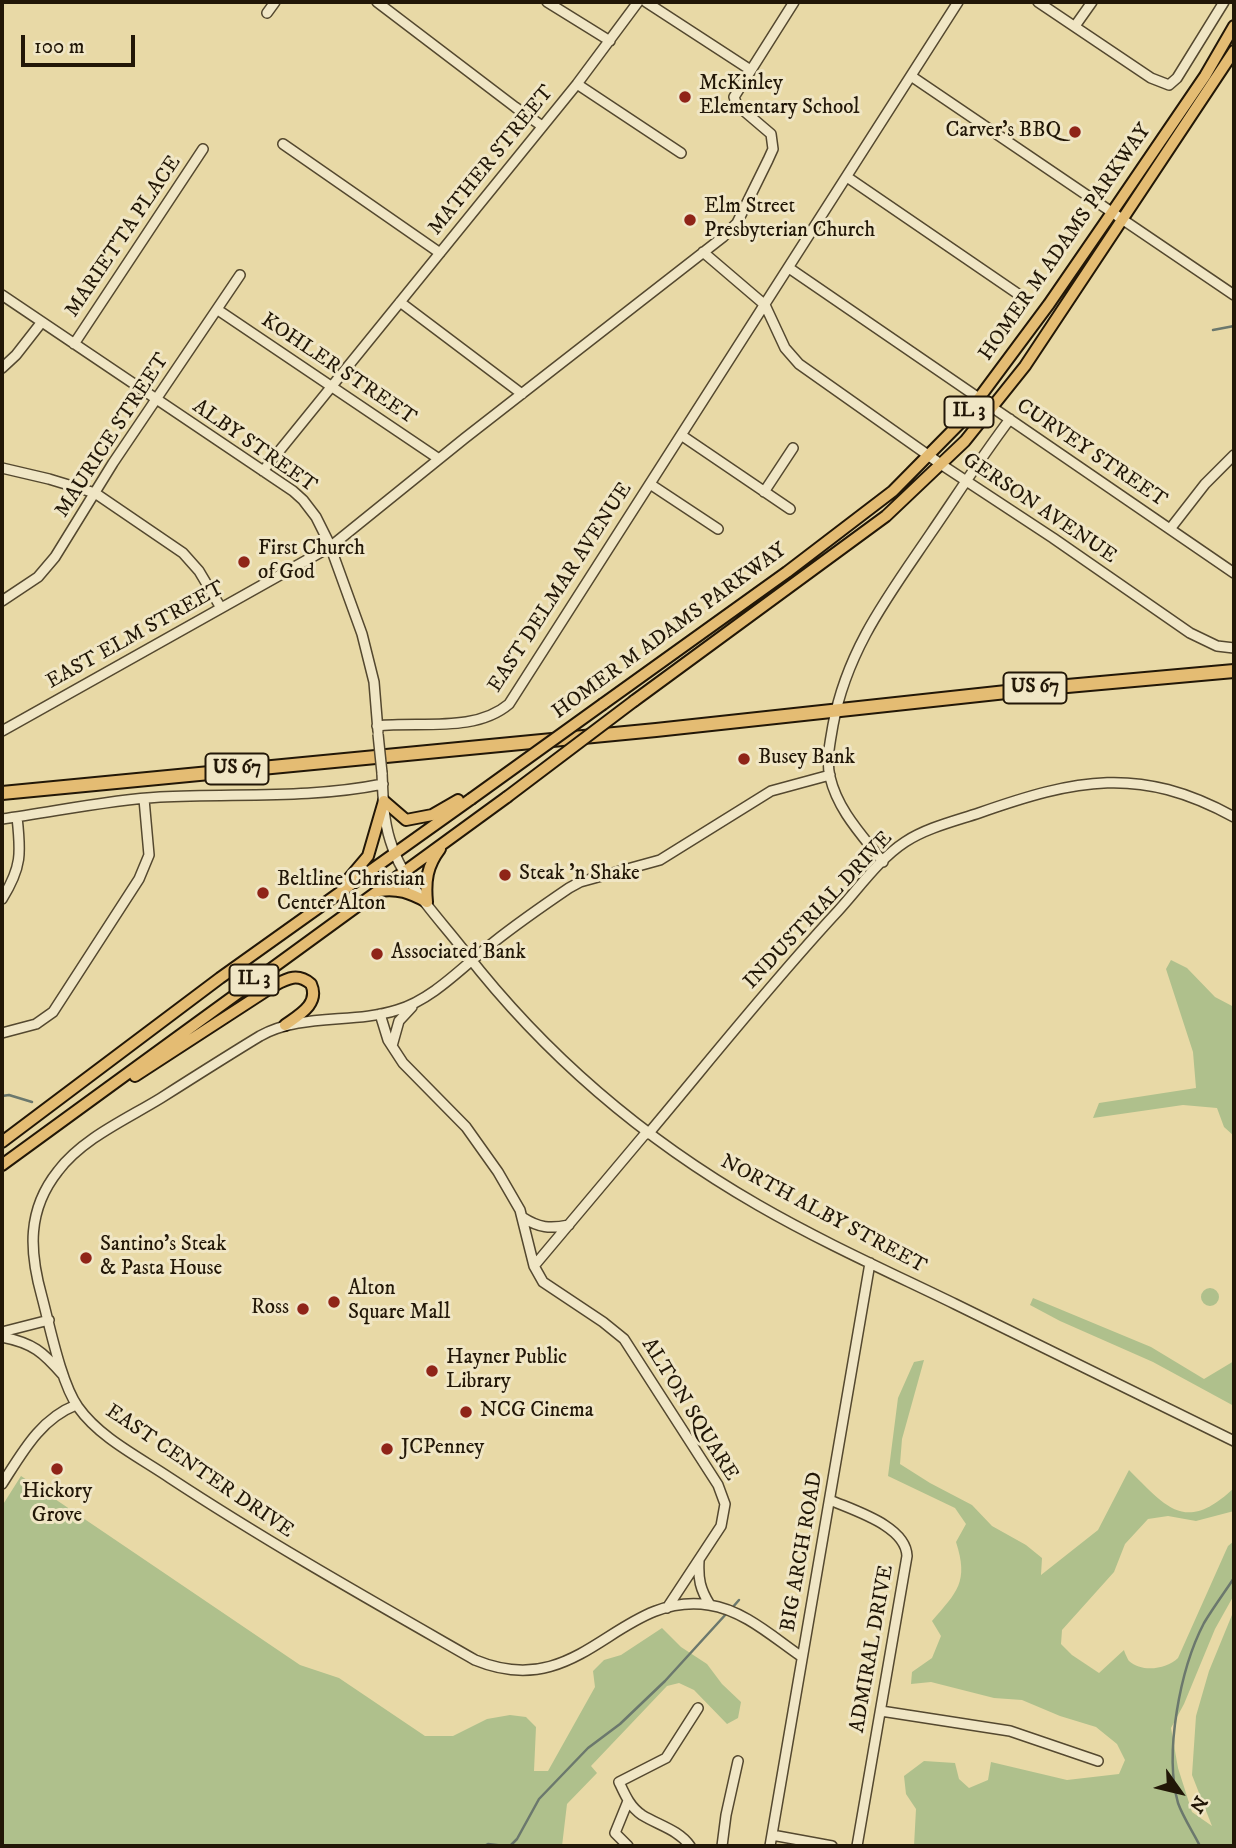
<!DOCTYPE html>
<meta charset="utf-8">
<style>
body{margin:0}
#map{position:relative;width:1236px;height:1848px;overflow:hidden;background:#e8d9a6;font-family:"IM FELL DW Pica",serif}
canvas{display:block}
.frame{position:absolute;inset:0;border:4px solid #221707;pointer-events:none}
.north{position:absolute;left:1145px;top:1757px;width:70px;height:70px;-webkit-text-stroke:5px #f0e6c5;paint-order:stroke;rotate:124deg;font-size:19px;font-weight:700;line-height:28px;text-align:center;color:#221707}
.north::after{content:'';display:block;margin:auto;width:24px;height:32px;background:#221707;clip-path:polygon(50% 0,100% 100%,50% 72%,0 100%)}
.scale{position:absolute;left:21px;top:35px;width:114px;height:32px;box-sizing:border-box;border:4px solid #221707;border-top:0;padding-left:9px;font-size:21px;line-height:24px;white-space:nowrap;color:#221707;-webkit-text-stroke:5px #f0e6c5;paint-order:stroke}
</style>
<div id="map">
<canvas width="1236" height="1848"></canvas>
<div class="frame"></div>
<div class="north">N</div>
<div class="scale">100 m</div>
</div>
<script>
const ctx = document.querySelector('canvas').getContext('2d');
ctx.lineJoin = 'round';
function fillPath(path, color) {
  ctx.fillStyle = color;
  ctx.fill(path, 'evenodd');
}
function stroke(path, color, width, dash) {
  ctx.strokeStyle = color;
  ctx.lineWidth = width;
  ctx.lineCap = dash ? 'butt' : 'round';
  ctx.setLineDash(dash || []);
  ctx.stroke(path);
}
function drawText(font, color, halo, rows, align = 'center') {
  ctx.font = font + ' "IM FELL DW Pica",serif';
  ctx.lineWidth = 6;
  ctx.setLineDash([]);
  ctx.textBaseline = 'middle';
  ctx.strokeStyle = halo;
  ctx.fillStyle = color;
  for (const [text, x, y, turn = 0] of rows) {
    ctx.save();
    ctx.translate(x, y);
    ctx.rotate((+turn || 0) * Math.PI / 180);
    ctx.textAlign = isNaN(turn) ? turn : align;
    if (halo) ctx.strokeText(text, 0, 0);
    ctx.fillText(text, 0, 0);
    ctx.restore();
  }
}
fillPath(new Path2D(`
 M1171,960L1187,968L1215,997L1234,1007V1136L1224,1127L1217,1108L1183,1105L1093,1118L1099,1103L1196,1088L1193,1052L1166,969Z
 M1201 1297a9 9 0 1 1 18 0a9 9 0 1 1-18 0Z
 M1033,1298L1151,1347L1204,1379L1234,1361V1406L1153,1362L1060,1321L1030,1305Z
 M924,1360L902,1439L900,1464L930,1483L972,1505L992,1526L1026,1545L1042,1558L1041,1575L1098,1530L1129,1470C1168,1509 1186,1533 1234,1488V1511L1196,1521L1168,1516L1148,1519L1125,1544L1114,1572L1062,1630L1061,1644L1072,1655L1099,1673L1124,1650C1124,1651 1128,1660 1129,1661C1142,1673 1167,1669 1178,1658L1228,1546L1234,1541V1595L1215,1629L1184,1704L1171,1728L1178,1768L1192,1812L1212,1826L1192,1775L1196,1716L1209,1671L1234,1610V1846H914L916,1809L906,1794L904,1776L924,1761L955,1763L959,1779L969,1788L988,1780L991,1762L1067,1780L1119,1774L1125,1760L1117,1744L1096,1727L1060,1716L1022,1700L994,1698L931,1682L911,1684L912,1672L932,1658L941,1636L932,1621C957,1592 969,1582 956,1542L966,1524L955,1508L888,1476L898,1398L914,1362Z
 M21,1476L300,1665L339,1678L425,1736H453L487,1719L510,1715L526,1717L536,1727L534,1771H548L595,1687L593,1671L604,1660L621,1655L662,1628L681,1647L707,1664L722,1684L741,1702L738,1718L727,1724L694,1690L679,1683L667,1686L591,1766L597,1773L567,1804L562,1846H2V1506Z`), '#afc08c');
stroke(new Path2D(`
 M1213,330L1234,326
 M2,1096L9,1095L32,1102
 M732,1608L739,1600
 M484,1846L488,1844L505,1846
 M510,1846L517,1839L539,1799L588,1748L620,1724L665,1681L727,1613
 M1200,1846C1193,1832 1183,1817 1178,1803C1164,1753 1180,1669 1204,1623C1213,1608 1224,1593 1234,1578`), '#6b786d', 2.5);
const minor = new Path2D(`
 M377,2L515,107L542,126
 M547,2L610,41
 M646,2L749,69
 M1038,2L1151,78L1169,85L1177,78L1224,2
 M267,13L275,2
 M1075,26L1092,2
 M911,76L1234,295
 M577,84L681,153
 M283,144L440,253
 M847,177L1021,296
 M703,252L765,305L785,348L799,364L942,465L1053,538L1190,633L1217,646L1234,648
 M789,268L1234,573
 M2,295L293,491L303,500L316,517L329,543L362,634L374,682L378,731
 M400,302L522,394
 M218,310L439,459
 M74,344L203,149
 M2,368L16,355L41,323
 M681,435L790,509
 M2,468L49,479L95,493L183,553L199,571L221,608
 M263,471L577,84L638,2
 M650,484L718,529
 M764,492L793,448
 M1170,529L1205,484L1234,455
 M2,601L38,577L55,557L113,463L240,275
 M377,726C419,721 475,733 509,704L958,2
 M2,731L330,547L465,438L723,237L737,223L768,160L773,149L771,134L737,105L734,97L794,2
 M382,773C383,795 383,818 390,840C402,882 439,918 465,952C545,1055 645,1140 758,1205C822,1242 889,1272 955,1304C1048,1350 1141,1396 1234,1441
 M2,819C54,812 107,800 160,797C235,793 309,799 383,784
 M883,862C863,836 838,811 830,777C826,759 830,743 833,725C847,649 889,595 931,533C957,495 982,456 1010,419
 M2,899C22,867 21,853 17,817
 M380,1014L388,1040L403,1063L466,1127L498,1172L520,1210L534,1266L543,1282L603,1322L624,1339L718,1485L725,1504L721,1526L667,1608
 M2,1033L36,1024L53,1012L139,879L149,855L144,799
 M392,1046L399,1021L412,1007
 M522,1217C539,1228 550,1229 569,1225
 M534,1266L645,1134H648C711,1059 772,982 838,911C859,888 879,859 905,842C926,828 955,821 979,813C1076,779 1139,765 1234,817
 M2,1332L49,1320
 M2,1337C33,1343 43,1352 63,1375
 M2,1484C22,1453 40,1419 76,1405
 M830,1500C855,1511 906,1526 907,1556L857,1846
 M699,1561C698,1579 700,1589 710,1605
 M802,1657C774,1638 744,1610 709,1605C617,1591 582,1704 475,1660C372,1601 269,1543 170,1478C139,1457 100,1438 78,1407C61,1383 50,1327 42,1297C29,1251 27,1210 58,1171C83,1138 127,1119 161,1098C194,1077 227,1056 260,1036C301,1013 353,1024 397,1010C434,999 464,965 494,942C518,923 544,905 569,888L580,882L660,860L771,791L830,775
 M881,1711L1010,1731L1098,1761
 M772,1835L832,1846
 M628,1846L615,1833L628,1801
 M690,1846C679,1830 658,1825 642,1815C630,1807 625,1795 619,1782L666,1758L698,1708
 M722,1846L726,1815L738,1761
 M770,1846L870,1263`);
const major = new Path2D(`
 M634,701L886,516L965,441L1025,366L1234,51
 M603,704L787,572L893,491L962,421L1049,304L1113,211L1205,76L1234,26
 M384,801L406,820L432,815L458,800
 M346,882L368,856L384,801
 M379,891C398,888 410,893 427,902
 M427,902C425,881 427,866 440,849
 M135,1076L275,985C288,978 298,973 311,984C320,1004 299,1015 285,1025
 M2,1142L220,978L471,799
 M2,1165L507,797`);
const highway = new Path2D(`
 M2,793L656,730L1034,689L1234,671`);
stroke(minor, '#54482f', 12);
stroke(major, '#221707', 14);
stroke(highway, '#221707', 16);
stroke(minor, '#f0e6c5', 9);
stroke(major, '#e4bc73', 10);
stroke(highway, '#e4bc73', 12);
const minorBridge = new Path2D(`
 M378,734L382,773`);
const majorBridge = new Path2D(`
 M507,797L634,701
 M471,799L603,704`);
stroke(minorBridge, '#54482f', 12, []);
stroke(majorBridge, '#221707', 14, []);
stroke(minorBridge, '#f0e6c5', 9);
stroke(majorBridge, '#e4bc73', 10);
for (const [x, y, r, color] of [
 [685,97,7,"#8f2418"],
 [1075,132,7,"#8f2418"],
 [690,220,7,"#8f2418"],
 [244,562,7,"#8f2418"],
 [744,759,7,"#8f2418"],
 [505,875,7,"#8f2418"],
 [263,893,7,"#8f2418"],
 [377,954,7,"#8f2418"],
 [86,1258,7,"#8f2418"],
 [334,1302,7,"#8f2418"],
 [303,1309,7,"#8f2418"],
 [432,1371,7,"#8f2418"],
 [466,1412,7,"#8f2418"],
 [387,1449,7,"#8f2418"],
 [57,1469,7,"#8f2418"]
]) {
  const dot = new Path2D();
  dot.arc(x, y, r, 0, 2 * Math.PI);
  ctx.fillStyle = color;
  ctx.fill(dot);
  stroke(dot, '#f0e6c5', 2.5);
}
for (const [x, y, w] of [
 [969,412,49],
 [1035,688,63],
 [237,769,63],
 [254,980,49]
]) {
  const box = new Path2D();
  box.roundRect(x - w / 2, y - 15.5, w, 31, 5);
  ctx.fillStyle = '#f0e6c5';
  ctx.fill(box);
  stroke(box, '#221707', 2);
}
drawText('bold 19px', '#221707', null, [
 ["IL 3",969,412],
 ["US 67",1035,688],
 ["US 67",237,769],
 ["IL 3",254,980]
]);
drawText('21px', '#221707', '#f0e6c5', [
 ["McKinley",699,85],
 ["Elementary School",699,109],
 ["Carver’s BBQ",1061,132,"right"],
 ["Elm Street",704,208],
 ["Presbyterian Church",704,232],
 ["First Church",258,550],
 ["of God",258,574],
 ["Busey Bank",758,759],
 ["Steak 'n Shake",519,875],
 ["Beltline Christian",277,881],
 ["Center Alton",277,905],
 ["Associated Bank",391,954],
 ["Santino's Steak",100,1246],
 ["& Pasta House",100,1270],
 ["Alton",348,1290],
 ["Square Mall",348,1314],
 ["Ross",289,1309,"right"],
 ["Hayner Public",446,1359],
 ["Library",446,1383],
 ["NCG Cinema",480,1412],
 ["JCPenney",401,1449],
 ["Hickory",57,1493,"center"],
 ["Grove",57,1517,"center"]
], 'left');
drawText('21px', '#221707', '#f0e6c5', [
 ["MATHER STREET",492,161,-51],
 ["MARIETTA PLACE",124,237,-56],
 ["HOMER M ADAMS PARKWAY",1066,243,-55],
 ["KOHLER STREET",338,370,34],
 ["MAURICE STREET",113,436,-57],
 ["ALBY STREET",254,447,35],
 ["CURVEY STREET",1091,454,34],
 ["GERSON AVENUE",1039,509,34],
 ["EAST DELMAR AVENUE",561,588,-57],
 ["HOMER M ADAMS PARKWAY",670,632,-36],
 ["EAST ELM STREET",136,636,-29],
 ["INDUSTRIAL DRIVE",819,911,-47],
 ["NORTH ALBY STREET",823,1215,28],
 ["ALTON SQUARE",689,1410,58],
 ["EAST CENTER DRIVE",199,1472,34],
 ["BIG ARCH ROAD",803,1552,-80],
 ["ADMIRAL DRIVE",873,1649,-80]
]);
</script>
